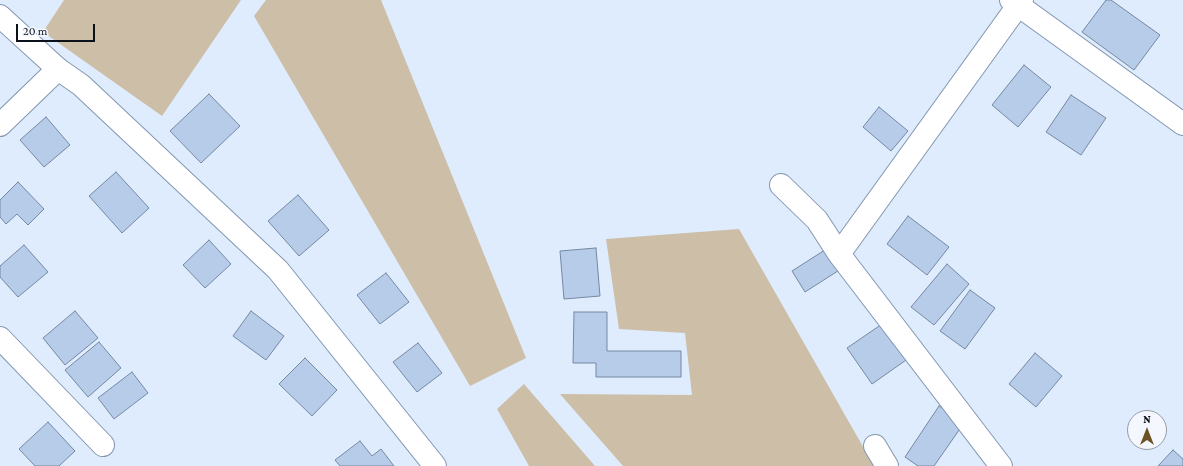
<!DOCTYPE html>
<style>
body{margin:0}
#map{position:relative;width:1183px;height:466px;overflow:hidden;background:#dfecfd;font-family:"Crimson Pro",serif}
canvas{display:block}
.north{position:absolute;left:1127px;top:410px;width:40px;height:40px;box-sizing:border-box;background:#f4f8fe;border:1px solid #969ca3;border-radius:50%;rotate:0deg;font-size:11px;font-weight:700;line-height:16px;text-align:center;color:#0a111b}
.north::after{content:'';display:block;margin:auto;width:14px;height:18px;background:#6d5224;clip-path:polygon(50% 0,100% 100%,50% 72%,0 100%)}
.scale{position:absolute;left:16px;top:24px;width:79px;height:18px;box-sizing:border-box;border:2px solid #0a111b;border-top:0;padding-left:5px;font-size:12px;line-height:14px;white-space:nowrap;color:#0a111b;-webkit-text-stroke:3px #f4f8fe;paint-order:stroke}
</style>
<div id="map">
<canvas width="1183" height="466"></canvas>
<div class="north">N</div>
<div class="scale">20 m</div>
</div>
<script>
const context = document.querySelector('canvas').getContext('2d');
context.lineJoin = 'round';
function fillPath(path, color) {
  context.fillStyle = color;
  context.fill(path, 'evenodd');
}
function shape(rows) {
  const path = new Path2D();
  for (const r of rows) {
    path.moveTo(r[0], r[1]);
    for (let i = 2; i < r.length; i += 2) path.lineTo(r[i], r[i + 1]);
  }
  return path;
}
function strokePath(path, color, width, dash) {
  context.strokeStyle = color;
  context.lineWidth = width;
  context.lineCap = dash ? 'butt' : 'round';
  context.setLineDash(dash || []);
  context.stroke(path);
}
const green = shape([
 [64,0,241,0,162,116,43,32],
 [266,0,381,0,526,358,470,386,254,16],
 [739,229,874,466,623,466,560,394,692,395,685,333,619,329,606,239],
 [524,384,595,466,529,466,497,409]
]);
const building = shape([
 [1106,0,1111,0,1160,35,1134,70,1082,32,1106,0],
 [1024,65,1051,87,1018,127,992,105,1024,65],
 [209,94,240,126,201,163,170,131,209,94],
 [1071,95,1106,118,1081,155,1046,132,1071,95],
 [879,107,908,131,891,151,863,127,879,107],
 [46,117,70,145,44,167,20,140,46,117],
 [116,172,149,208,122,233,89,196,116,172],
 [18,182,44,209,28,225,17,214,6,224,0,217,0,200,18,182],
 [298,195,329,230,299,256,268,221,298,195],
 [908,216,949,247,927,275,887,244,908,216],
 [209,240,231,264,205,288,183,265,209,240],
 [24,245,48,272,18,297,0,277,0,266,24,245],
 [596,248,600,296,564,299,560,251,596,248],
 [828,248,841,269,805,292,792,271,828,248],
 [947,264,969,284,934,325,911,307,947,264],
 [386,273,409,302,380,324,357,295,386,273],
 [970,290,995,308,965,349,940,331,970,290],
 [75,311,98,338,65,365,43,338,75,311],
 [251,311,284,336,266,360,233,336,251,311],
 [574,312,607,312,607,351,681,351,681,377,596,377,596,363,573,363,574,312],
 [885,322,909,358,872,384,847,348,885,322],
 [99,342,121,368,88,397,65,370,99,342],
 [418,343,442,373,417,392,393,362,418,343],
 [1035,353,1062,376,1036,407,1009,384,1035,353],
 [305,358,337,390,312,416,279,384,305,358],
 [132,372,148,393,114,419,98,398,132,372],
 [939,406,964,423,934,466,918,466,905,457,939,406],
 [48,422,75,451,59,466,35,466,19,449,48,422],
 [360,441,372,456,381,449,394,466,340,466,335,460,360,441],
 [1173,450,1183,459,1183,466,1158,466,1173,450]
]);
const minor = shape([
 [1011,0,1183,124],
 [0,125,58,69],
 [781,185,817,220,839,254,1001,466],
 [839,254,1022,0],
 [0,338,103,445],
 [875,446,887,466]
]);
const tertiary = shape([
 [0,16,58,69,81,85,278,270,435,466]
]);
fillPath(green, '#cdbea8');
fillPath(building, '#b7cce8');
strokePath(building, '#7488a2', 1);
strokePath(minor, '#8296b1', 24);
strokePath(tertiary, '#8296b1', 24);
strokePath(minor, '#fff', 22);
strokePath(tertiary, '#fff', 22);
</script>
